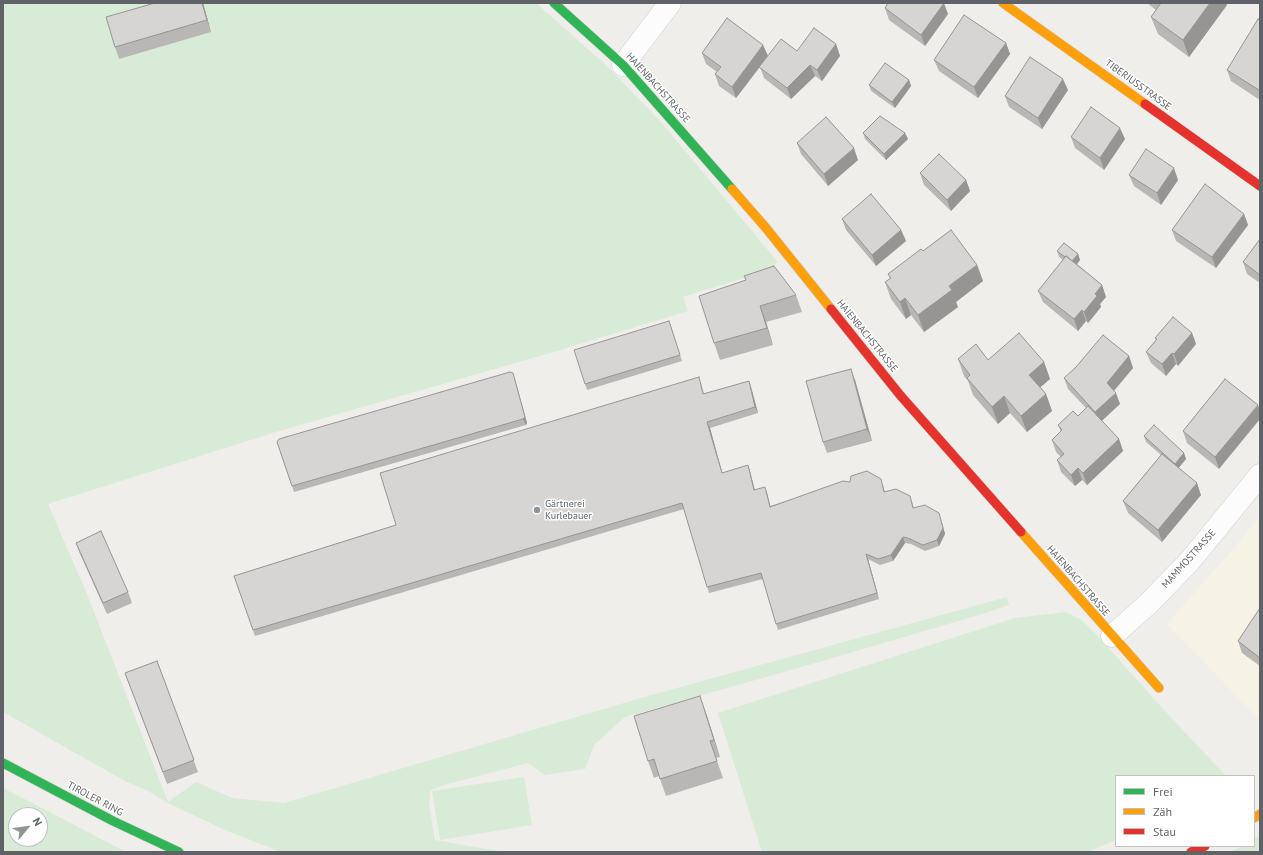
<!DOCTYPE html>
<meta charset="utf-8">
<style>
body{margin:0}
#map{position:relative;width:1263px;height:855px;overflow:hidden;background:#efeeea;font-family:"PT Sans",sans-serif}
canvas{display:block}
.frame{position:absolute;inset:0;border:4px solid #5f6368;pointer-events:none}
.legend{position:absolute;left:1115px;top:775px;width:140px;height:72px;box-sizing:border-box;background:#fff;border:1px solid #bfc1c3;margin:0;padding:5px 7px;list-style:none;font-size:12px;color:#5f6368}
.legend li{display:flex;align-items:center;gap:8px;height:20px}
.legend b{width:20px;border:1px solid #bfc1c3}
.north{position:absolute;left:8px;top:807px;width:40px;height:40px;box-sizing:border-box;background:#fff;border:1px solid #bfc1c3;border-radius:50%;rotate:61deg;font-size:11px;font-weight:700;line-height:16px;text-align:center;color:#5f6368}
.north::after{content:'';display:block;margin:auto;width:14px;height:18px;background:#919496;clip-path:polygon(50% 0,100% 100%,50% 72%,0 100%)}
</style>
<div id="map">
<canvas width="1263" height="855"></canvas>
<div class="frame"></div>
<ul class="legend">
<li><b style="height:5px;background:#30b455"></b>Frei</li>
<li><b style="height:5px;background:#ff9f0a"></b>Zäh</li>
<li><b style="height:5px;background:#e5322d"></b>Stau</li>
</ul>
<div class="north">N</div>
</div>
<script>
const context = document.querySelector('canvas').getContext('2d');
context.lineJoin = 'round';
function fillPath(path, color) {
  context.fillStyle = color;
  context.fill(path, 'evenodd');
}
function shape(rows) {
  const path = new Path2D();
  for (const r of rows) {
    path.moveTo(r[0], r[1]);
    for (let i = 2; i < r.length; i += 2) path.lineTo(r[i], r[i + 1]);
  }
  return path;
}
function strokePath(path, color, width, dash) {
  context.strokeStyle = color;
  context.lineWidth = width;
  context.lineCap = dash ? 'butt' : 'round';
  context.setLineDash(dash || []);
  context.stroke(path);
}
function label(font, color, halo, rows, align = 'center') {
  context.font = font + ' "PT Sans",sans-serif';
  context.lineWidth = 3;
  context.setLineDash([]);
  context.textBaseline = 'middle';
  context.strokeStyle = halo;
  context.fillStyle = color;
  for (const [text, x, y, turn = 0] of rows) {
    context.save();
    context.translate(x, y);
    context.rotate((+turn || 0) * Math.PI / 180);
    context.textAlign = isNaN(turn) ? turn : align;
    if (halo) context.strokeText(text, 0, 0);
    context.fillText(text, 0, 0);
    context.restore();
  }
}
const commercial = shape([
 [1260,516,1260,720,1167,624,1235,547]
]);
const green = shape([
 [3,3,536,3,606,65,660,121,778,262,767,271,683,297,688,311,557,351,276,432,48,504,87,594,168,802,196,782,232,798,284,803,648,696,1007,597,1009,605,982,614,819,662,625,717,594,745,585,769,545,775,528,763,444,785,430,791,429,804,435,840,504,852,281,852,225,830,168,803,150,792,125,781,3,712],
 [1066,612,1080,619,1096,634,1164,710,1226,776,1116,776,1116,840,1087,852,762,852,718,713,1015,618],
 [524,777,532,825,440,840,432,791],
 [3,788,44,809,126,852,3,852],
 [16,815,40,815,40,839,16,839],
 [1260,836,1260,852,1231,852,1242,846,1254,846,1254,839]
]);
const street = shape([
 [623,65,670,3],
 [1112,636,1148,604,1189,562,1260,475]
]);
const fast = shape([
 [554,3,623,65,732,189],
 [3,763,113,821,179,852]
]);
const slow = shape([
 [1003,3,1145,104],
 [732,189,766,228,831,309],
 [1021,532,1159,688],
 [1254,818,1260,814]
]);
const jam = shape([
 [1145,104,1260,186],
 [831,309,900,395,1021,532],
 [1191,852,1205,846]
]);
const wall = shape([
 [155,3,203,3,211,32,119,59,115,47],
 [1147,3,1226,3,1227,5,1189,57,1158,34,1151,17,1156,10],
 [885,8,948,14,925,46,889,20],
 [1260,20,1260,100,1231,81,1227,70],
 [1006,43,1010,54,978,98,939,71,934,60],
 [836,44,840,56,822,81,815,76,791,99,764,78,760,67,736,98,719,86,715,74,717,72,706,64,702,53,763,45,768,56],
 [909,80,911,86,895,108,871,91,869,85],
 [1068,90,1042,129,1009,107,1005,96],
 [863,133,905,133,908,139,886,160,865,139],
 [1071,137,1125,139,1104,170,1075,148],
 [797,143,858,160,828,186,801,154],
 [920,173,966,180,970,191,951,211,924,185],
 [1129,175,1178,180,1161,205,1134,186],
 [1244,214,1248,225,1216,268,1176,241,1172,230],
 [842,219,901,230,906,241,876,266,846,230],
 [1260,239,1260,283,1247,274,1243,262],
 [923,251,977,265,983,281,956,302,958,307,924,332,911,315,906,319,891,299,885,282,890,279,888,274],
 [1057,251,1078,254,1080,260,1077,264,1102,285,1106,297,1100,304,1101,307,1088,323,1086,321,1078,331,1043,302,1038,291,1063,260,1059,257],
 [746,280,796,295,802,312,766,322,773,345,720,360,714,343],
 [669,321,682,361,587,390,585,384],
 [1192,333,1196,344,1178,366,1176,364,1166,376,1151,363,1146,352,1156,340,1155,338],
 [1129,356,1133,368,1114,391,1120,404,1102,421,1119,439,1123,451,1087,485,1082,480,1075,486,1061,472,1057,460,1061,457,1056,452,1052,440,1061,432,1058,425,1078,416,1086,408,1068,389,1064,378],
 [958,359,988,360,1044,362,1050,379,1040,387,1046,394,1052,411,1027,432,1010,413,998,424,973,395,968,381,964,376],
 [513,373,527,423,526,425,294,492,277,442],
 [1225,379,1219,469,1187,443,1183,431],
 [855,380,872,441,827,453,823,442],
 [749,381,751,387,758,413,710,428,722,473,748,465,755,490,767,493,770,506,850,482,883,485,885,492,912,502,914,508,941,519,945,534,939,546,925,551,911,544,905,543,893,561,880,565,868,559,879,599,778,630,763,579,709,593,684,509,255,636,234,576,396,525,701,383,704,394],
 [1144,436,1184,453,1186,459,1178,468,1201,495,1162,542,1128,513,1123,501,1161,455,1146,442],
 [76,543,128,592,132,603,107,614,80,554],
 [1260,608,1260,666,1242,653,1238,641],
 [157,661,198,772,167,784,125,673],
 [706,713,720,757,716,758,723,778,666,796,659,776,654,778,648,761]
]);
const shadedWall = shape([
 [202,3,203,3,211,32,207,20],
 [944,3,948,14,925,46,921,35],
 [1210,3,1226,3,1227,5,1189,57,1183,40],
 [1006,43,1010,54,978,98,974,87],
 [836,44,840,56,822,81,817,70],
 [763,45,768,56,736,98,732,87],
 [810,65,815,76,791,99,787,88],
 [1063,79,1068,90,1042,129,1038,118],
 [909,80,911,86,895,108,892,102],
 [1120,128,1125,139,1104,170,1100,158],
 [905,133,908,139,886,160,884,154],
 [854,148,858,160,828,186,824,174],
 [1174,168,1178,180,1161,205,1157,193],
 [966,180,970,191,951,211,947,200],
 [1244,214,1248,225,1216,268,1212,257],
 [901,230,906,241,876,266,872,255],
 [1078,254,1080,260,1074,268,1071,262],
 [977,265,983,281,956,302,958,307,924,332,918,315,949,286],
 [1102,285,1106,297,1100,304,1101,307,1088,323,1084,312,1095,294],
 [905,298,911,315,906,319,900,302],
 [760,306,766,322,773,345,767,328],
 [1082,310,1086,321,1078,331,1074,319],
 [1192,333,1196,344,1178,366,1174,354],
 [1172,353,1176,364,1166,376,1162,364],
 [1129,356,1133,368,1111,394,1107,383],
 [1044,362,1050,379,1035,392,1029,375],
 [851,369,855,380,872,441,867,429],
 [513,373,527,423,526,425,523,419],
 [749,381,751,387,758,413,755,407],
 [1116,393,1120,404,1099,423,1095,412],
 [1046,394,1052,411,1027,432,1021,416],
 [1004,396,1010,413,998,424,992,407],
 [1258,405,1260,410,1260,419,1219,469,1215,457],
 [707,422,710,428,724,479,722,473],
 [1119,439,1123,451,1087,485,1083,473],
 [1184,453,1186,459,1177,470,1175,464],
 [748,465,750,471,756,496,754,490],
 [1078,468,1082,480,1075,486,1071,475],
 [1197,483,1201,495,1162,542,1158,530],
 [765,487,767,493,772,513,770,507],
 [939,513,945,534,939,546,937,540],
 [903,537,905,543,893,561,891,555],
 [866,554,868,559,879,599,877,593],
 [700,696,706,713,720,757,714,740]
]);
const building = shape([
 [155,3,202,3,207,20,115,47,106,17,155,3],
 [888,3,944,3,921,35,885,8,888,3],
 [1161,3,1210,3,1183,40,1151,17,1161,3],
 [964,15,1006,43,974,87,934,60,964,15],
 [727,18,763,45,732,87,715,74,721,67,702,53,727,18],
 [1258,19,1260,20,1260,88,1259,90,1227,70,1258,19],
 [814,28,836,44,817,70,810,65,787,88,759,67,781,39,797,51,814,28],
 [1030,57,1063,79,1038,118,1005,96,1030,57],
 [885,63,909,80,892,102,869,85,885,63],
 [1091,107,1120,128,1100,158,1071,137,1091,107],
 [880,116,905,133,884,154,863,133,880,116],
 [826,117,854,148,824,174,797,143,826,117],
 [1146,149,1174,168,1157,193,1129,175,1146,149],
 [939,154,966,180,947,200,920,173,939,154],
 [1205,184,1244,214,1212,257,1172,230,1205,184],
 [871,194,901,230,872,255,842,219,871,194],
 [951,230,977,265,949,286,952,290,918,315,905,298,900,302,885,282,891,278,888,274,921,249,923,251,951,230],
 [1260,239,1260,275,1243,262,1260,239],
 [1064,243,1078,254,1072,261,1066,256,1065,257,1057,251,1064,243],
 [1066,256,1102,285,1095,294,1097,296,1084,312,1082,310,1074,319,1038,291,1066,256],
 [774,266,796,295,760,306,767,328,714,343,699,296,746,280,744,276,774,266],
 [1173,317,1192,333,1174,354,1172,353,1162,364,1146,352,1157,339,1155,338,1173,317],
 [669,321,680,355,585,384,574,350,669,321],
 [1019,333,1044,362,1029,375,1046,394,1021,416,1004,396,992,407,967,378,970,375,958,359,976,344,988,360,1019,333],
 [1103,335,1129,356,1107,383,1116,393,1095,412,1064,378,1076,367,1103,335],
 [851,369,867,429,823,442,806,381,851,369],
 [510,372,513,373,525,417,523,419,292,486,277,442,279,439,510,372],
 [699,377,703,394,749,381,755,407,707,422,722,473,748,465,754,490,765,487,770,507,843,481,850,482,851,476,867,471,881,479,884,492,896,489,910,496,913,508,925,505,939,513,943,528,937,540,923,545,908,538,903,537,891,555,878,559,866,554,877,593,776,624,761,573,707,587,682,503,253,630,234,576,396,525,380,473,699,377],
 [1225,379,1258,405,1215,457,1183,431,1225,379],
 [1088,406,1119,439,1083,473,1078,468,1071,475,1057,460,1064,454,1052,440,1062,430,1058,425,1073,411,1078,416,1088,406],
 [1154,425,1184,453,1175,464,1144,436,1154,425],
 [1162,454,1197,483,1158,530,1123,501,1162,454],
 [101,531,128,592,103,603,76,543,101,531],
 [1260,608,1260,658,1238,641,1260,608],
 [157,661,194,760,163,772,125,673,157,661],
 [700,696,714,740,710,741,717,761,660,779,654,759,648,761,634,716,700,696]
]);
const markers = [
 [537,510,4,"#919496"]
];
const streetNames = [
 ["TIBERIUSSTRASSE",1138,85,36],
 ["HAIENBACHSTRASSE",658,88,48],
 ["HAIENBACHSTRASSE",867,336,51],
 ["MAMMOSTRASSE",1189,559,-48],
 ["HAIENBACHSTRASSE",1078,581,49],
 ["TIROLER RING",95,799,28]
];
const poiNames = [
 ["Gärtnerei",545,504],
 ["Kurlebauer",545,516]
];
fillPath(commercial, '#f7f3e4');
fillPath(green, '#d8ebd6');
strokePath(street, '#cbcccc', 23);
strokePath(fast, '#cacacb', 10);
strokePath(slow, '#cacacb', 10);
strokePath(jam, '#cacacb', 10);
strokePath(street, '#fdfcfc', 22);
strokePath(fast, '#30b455', 9);
strokePath(slow, '#ff9f0a', 9);
strokePath(jam, '#e5322d', 9);
fillPath(wall, '#b8b7b5');
fillPath(shadedWall, '#969594');
fillPath(building, '#d6d5d3');
strokePath(building, '#969594', 1);
for (const [x, y, r, color] of markers) {
  const dot = new Path2D();
  dot.arc(x, y, r, 0, 2 * Math.PI);
  context.fillStyle = color;
  context.fill(dot);
  strokePath(dot, '#fff', 1.5);
}
label('10px', '#5f6368', '#fff', streetNames);
label('10px', '#5f6368', '#fff', poiNames, 'left');
</script>
